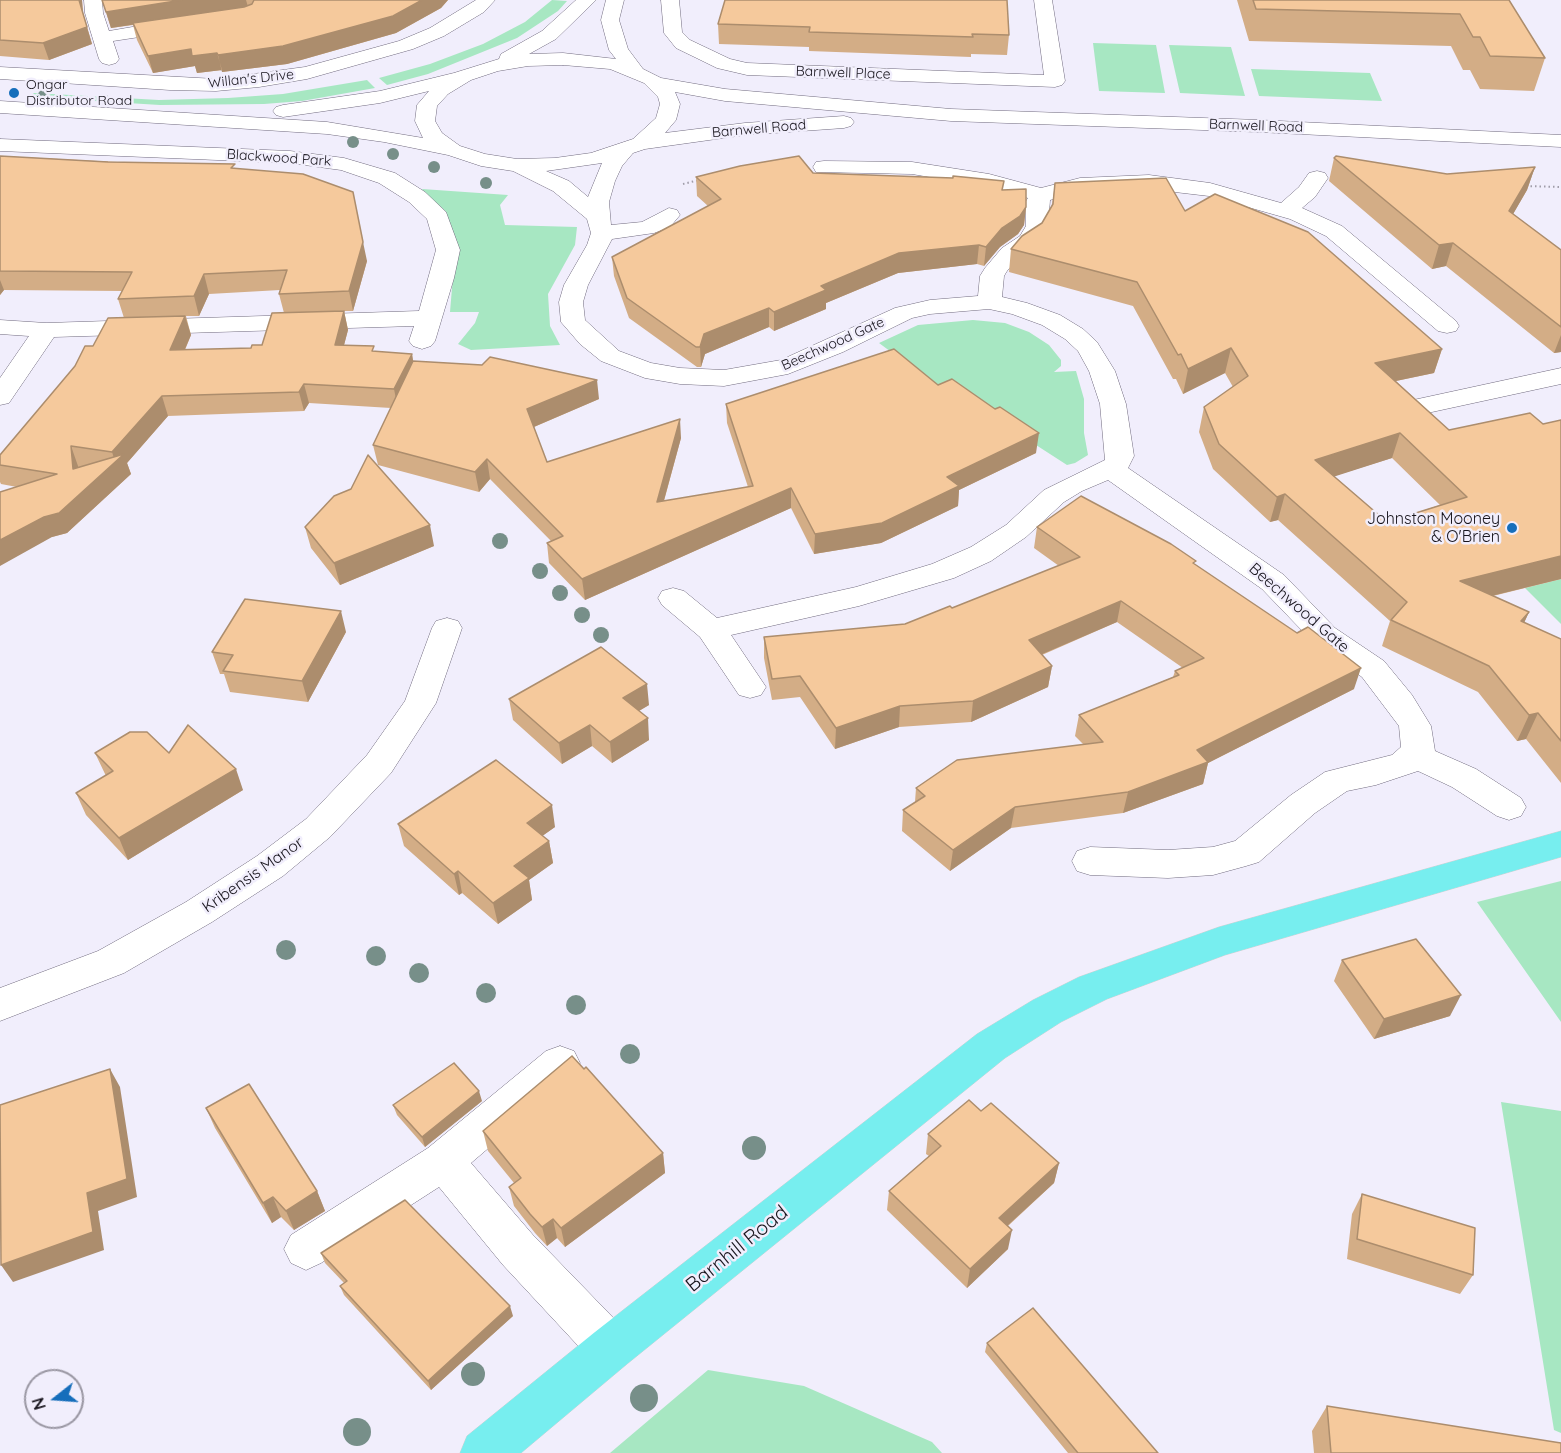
<!DOCTYPE html>
<style>
body{margin:0}
#map{position:relative;width:1561px;height:1453px;overflow:hidden;background:#f1eefc;font-family:Quicksand,sans-serif}
canvas{display:block}
.north{position:absolute;left:24px;top:1369px;width:60px;height:60px;box-sizing:border-box;background:#f1eefc;border:2px solid #9a97a3;border-radius:50%;rotate:253deg;font-size:16px;font-weight:700;line-height:24px;text-align:center;color:#18151d}
.north::after{content:'';display:block;margin:auto;width:21px;height:27px;background:#166ebb;clip-path:polygon(50% 0,100% 100%,50% 72%,0 100%)}
</style>
<div id="map">
<canvas width="1561" height="1453"></canvas>
<div class="north">N</div>
</div>
<script>
const context = document.querySelector('canvas').getContext('2d');
context.lineJoin = 'round';
function fillPath(path, color) {
  context.fillStyle = color;
  context.fill(path, 'evenodd');
}
function shape(rows) {
  const path = new Path2D();
  for (const r of rows) {
    path.moveTo(r[0], r[1]);
    for (let i = 2; i < r.length; i += 2) path.lineTo(r[i], r[i + 1]);
  }
  return path;
}
function strokePath(path, color, width, dash) {
  context.strokeStyle = color;
  context.lineWidth = width;
  context.lineCap = dash ? 'butt' : 'round';
  context.setLineDash(dash || []);
  context.stroke(path);
}
function label(font, color, halo, rows, align = 'center') {
  context.font = font + ' Quicksand,sans-serif';
  context.lineWidth = 5;
  context.setLineDash([]);
  context.textBaseline = 'middle';
  context.strokeStyle = halo;
  context.fillStyle = color;
  for (const [text, x, y, turn = 0] of rows) {
    context.save();
    context.translate(x, y);
    context.rotate((+turn || 0) * Math.PI / 180);
    context.textAlign = isNaN(turn) ? turn : align;
    if (halo) context.strokeText(text, 0, 0);
    context.fillText(text, 0, 0);
    context.restore();
  }
}
const green = shape([
 [552,0,567,1,558,11,517,38,428,74,387,85,379,78,430,64,483,44,525,22],
 [1093,43,1156,45,1165,93,1099,91],
 [1169,45,1231,47,1245,96,1180,93],
 [1251,69,1370,73,1382,101,1259,96],
 [367,80,375,88,302,101,264,104,160,105,29,97,34,93,159,100,228,98,283,94],
 [422,189,508,195,500,205,505,225,577,227,575,245,548,294,550,326,560,345,471,350,458,344,475,323,479,312,450,312,455,252],
 [973,320,1005,323,1029,332,1049,345,1061,360,1061,366,1054,372,1076,371,1084,399,1084,433,1088,455,1075,463,1067,465,1005,425,964,406,879,343,918,325],
 [1561,579,1561,624,1525,588],
 [1561,881,1561,1022,1477,902],
 [1501,1102,1561,1111,1561,1433,1554,1430],
 [708,1370,804,1386,932,1442,942,1453,610,1453]
]);
const path = shape([
 [683,184,699,180],
 [1526,186,1561,187]
]);
const minor = shape([
 [84,0,102,0,103,13,109,31,179,19,186,21,188,25,186,29,179,31,113,41,119,59,116,63,109,65,102,63,99,59,85,13,84,0],
 [476,0,495,0,484,12,444,36,413,49,307,79,259,87,216,91,170,90,0,79,0,67,216,79,305,67,399,41,430,28,476,0],
 [576,0,596,0,556,39,529,54,563,53,616,59,609,50,601,20,606,0,624,0,619,20,628,49,643,69,661,78,725,89,951,109,1259,120,1561,135,1561,147,1259,132,951,121,725,101,675,92,680,104,676,120,665,133,745,123,844,116,851,118,854,122,851,126,844,128,745,135,645,149,633,153,622,166,615,181,609,202,611,225,642,222,669,208,677,210,680,215,670,227,654,233,612,239,588,285,583,302,585,320,619,351,651,363,680,368,724,370,781,360,895,308,930,300,978,296,980,276,985,268,1002,248,1020,236,1026,226,1026,201,1028,198,988,187,912,174,816,172,813,167,816,162,824,161,912,162,989,174,1041,188,1080,178,1149,175,1210,183,1281,203,1299,187,1309,173,1317,171,1325,173,1328,178,1315,197,1302,208,1342,226,1456,321,1459,326,1456,331,1447,333,1438,331,1326,236,1290,219,1209,196,1149,189,1080,192,1050,200,1048,226,1037,245,1018,258,1007,271,1004,276,1002,297,1027,303,1060,315,1083,329,1097,342,1115,371,1126,404,1134,456,1128,468,1284,575,1335,628,1384,661,1412,695,1431,726,1435,751,1476,769,1521,798,1526,807,1521,816,1509,820,1497,816,1452,787,1418,771,1376,785,1347,791,1315,813,1259,862,1246,866,1213,875,1168,878,1090,875,1077,871,1072,861,1077,851,1090,847,1168,850,1213,847,1235,841,1291,795,1325,772,1392,755,1401,747,1399,726,1362,677,1313,642,1262,589,1108,480,1082,491,1064,502,1026,537,991,561,954,578,859,606,731,635,766,687,761,695,750,698,739,695,700,637,662,605,658,598,662,591,673,588,684,591,717,618,856,587,932,564,971,547,1006,525,1044,490,1105,460,1100,404,1089,371,1078,351,1065,339,1042,325,1012,314,989,309,930,314,912,318,843,352,788,374,724,386,680,384,645,378,601,361,580,344,561,322,559,302,564,285,587,245,591,233,587,219,553,191,513,171,481,166,448,155,384,142,327,134,0,113,0,101,327,122,423,138,415,121,417,105,429,91,380,103,283,117,276,115,273,111,276,107,283,105,380,91,454,73,499,59,501,54,542,31,576,0],
 [563,65,610,69,644,83,658,97,660,104,656,118,633,139,591,153,555,158,517,159,485,154,460,146,442,133,435,121,437,106,448,94,471,80,498,71,528,66,563,65],
 [602,163,588,197,569,181,546,171,602,163],
 [661,0,679,0,682,32,690,40,730,59,747,63,1044,75,1034,0,1052,0,1065,81,1062,85,1055,87,747,75,717,68,676,48,664,33,661,0],
 [0,139,290,151,344,158,395,173,425,192,446,212,460,250,454,278,435,341,431,346,422,349,413,346,409,341,414,326,54,337,9,403,0,405,0,378,29,336,0,334,0,320,46,323,419,311,436,250,427,219,409,202,379,183,341,170,290,163,0,151,0,139],
 [1561,368,1561,384,1418,415,1409,413,1405,407,1409,401,1418,399,1561,368],
 [447,618,458,621,462,628,436,703,391,773,330,837,283,876,212,922,124,973,0,1021,0,988,98,951,186,902,257,856,306,819,367,755,405,701,432,628,436,621,447,618],
 [560,1046,574,1051,580,1063,574,1075,471,1163,533,1235,627,1332,634,1348,627,1364,611,1370,595,1364,503,1265,439,1187,321,1263,306,1270,291,1263,284,1249,291,1235,428,1148,546,1051,560,1046]
]);
const major = shape([
 [1561,831,1561,857,1225,955,1107,999,1061,1022,1005,1058,627,1364,521,1453,460,1453,467,1436,595,1332,977,1034,1033,1000,1079,977,1219,927,1561,831]
]);
const trees = [
 [43,95,5],
 [105,100,5],
 [353,142,6],
 [393,154,6],
 [434,167,6],
 [486,183,6],
 [500,541,8],
 [540,571,8],
 [560,593,8],
 [582,615,8],
 [601,635,8],
 [286,950,10],
 [376,956,10],
 [419,973,10],
 [486,993,10],
 [576,1005,10],
 [630,1054,10],
 [754,1148,12],
 [473,1374,12],
 [644,1398,14],
 [357,1432,14]
];
const wall = shape([
 [0,0,82,0,83,13,92,44,49,60,0,56],
 [102,0,448,0,441,8,396,33,287,64,222,72,222,70,197,73,195,66,153,73,137,40,133,25,111,28],
 [725,0,1009,35,1007,55,971,54,971,57,809,51,809,47,719,44,718,24],
 [1237,0,1509,0,1545,58,1534,91,1480,89,1470,70,1463,70,1451,46,1249,41],
 [0,156,236,168,367,261,353,311,344,311,348,330,344,345,375,352,412,354,413,362,599,399,534,427,547,462,681,438,664,501,748,487,727,423,726,404,938,385,1036,453,959,490,958,506,881,543,814,554,791,508,585,600,549,563,547,543,551,541,490,479,479,492,378,465,373,445,391,408,309,403,304,411,168,416,127,463,131,474,67,533,52,537,17,487,1,484,0,482,0,455,93,346,124,318,118,299,122,291,4,290,0,295],
 [280,290,279,294,284,313,262,345,251,348,185,350,191,335,186,316,199,316,209,294],
 [1334,158,1447,174,1535,167,1527,190,1513,214,1561,250,1561,352,1554,353,1446,266,1432,269,1329,181],
 [813,173,1003,190,1026,207,1024,225,1018,234,1000,247,984,266,977,264,898,273,826,303,826,309,774,331,769,327,705,354,701,367,697,367,629,318,614,276,612,257,708,206,697,196,696,177],
 [1055,183,1185,211,1442,349,1434,373,1396,381,1449,430,1543,424,1561,420,1561,579,1493,596,1529,612,1524,623,1561,639,1561,783,1526,739,1517,741,1478,692,1382,646,1390,621,1278,520,1270,522,1213,469,1199,432,1204,407,1233,387,1225,373,1183,394,1176,379,1173,379,1133,306,1009,272,1011,249,1042,223,1052,206],
 [1392,458,1440,505,1387,522,1334,476],
 [305,527,434,546,340,585,311,548],
 [1037,527,1195,564,1354,689,1208,763,1203,784,1123,813,1011,828,950,871,902,831,903,810,915,802,916,788,1083,744,1075,736,1079,715,1173,677,1175,671,1183,668,1117,622,1042,655,1052,666,1048,687,971,722,899,727,835,749,800,697,772,700,764,658,764,637,905,624,952,608,1059,566,1034,548],
 [346,632,308,702,230,692,224,674,220,674,212,652],
 [509,699,649,705,639,711,649,740,612,763,592,746,562,764,513,720],
 [95,753,169,753,243,790,128,860,86,815,76,793,106,776],
 [398,824,555,827,542,836,549,841,553,863,529,880,532,900,498,924,462,893,459,895,404,846],
 [1342,960,1450,1016,1374,1039,1334,981],
 [584,1069,663,1153,665,1173,565,1247,557,1238,547,1246,535,1233,514,1206,509,1187,514,1183,488,1151,483,1131],
 [482,1101,425,1147,397,1115,393,1105],
 [206,1108,317,1191,325,1211,294,1230,281,1217,272,1223,215,1128],
 [981,1111,1059,1163,1054,1183,1008,1226,1008,1249,967,1288,887,1210,889,1191,929,1156,926,1154,928,1134],
 [1362,1194,1473,1275,1460,1294,1347,1259,1352,1214],
 [321,1253,513,1316,431,1390,344,1295,340,1286,344,1283,325,1263],
 [987,1343,1158,1453,1068,1453,985,1352],
 [1327,1406,1561,1453,1314,1453,1312,1431]
]);
const shadedWall = shape([
 [79,0,82,0,83,14],
 [182,0,246,0,248,7,111,28,106,12],
 [422,0,448,0,441,8,396,33,287,64,222,72,218,55],
 [87,27,92,44,49,60,43,43],
 [191,49,217,53,222,70,197,73,195,66,153,73,148,56],
 [1535,167,1527,190,1501,235,1509,211],
 [1026,207,1024,225,1018,234,1000,247,984,266,986,247,1002,228],
 [363,242,367,261,353,311,349,291],
 [1453,243,1446,266,1432,269,1439,245],
 [979,245,977,264,898,273,826,303,826,309,774,331,774,312,821,286,899,253],
 [204,274,209,294,199,316,194,296],
 [0,280,4,290,0,295],
 [769,308,769,327,705,354,701,367,700,347,704,334],
 [344,311,348,330,339,364,335,345],
 [185,316,191,335,176,370,170,350],
 [1561,335,1561,352,1554,353],
 [1231,348,1225,373,1183,394,1188,369],
 [1442,349,1434,373,1367,387,1375,363],
 [412,354,415,373,398,409,394,389],
 [597,380,599,399,529,429,527,409],
 [304,384,309,403,304,411,299,392],
 [162,396,168,416,127,463,131,474,67,533,52,537,0,566,0,540,115,461,112,452],
 [680,419,681,438,658,522,657,502],
 [1039,433,1036,453,959,490,958,506,881,543,814,554,815,534,947,477],
 [1400,433,1392,458,1308,485,1315,460],
 [71,446,78,466,81,489,73,469],
 [487,459,490,479,479,492,475,472],
 [791,488,791,508,585,600,582,579],
 [1285,494,1278,520,1270,522,1277,497],
 [430,525,434,546,340,585,334,563],
 [1561,556,1561,579,1450,606,1460,581],
 [1121,601,1117,622,1026,661,1029,640],
 [341,611,346,632,308,702,302,681],
 [1529,612,1517,638,1521,621],
 [1052,666,1048,687,971,722,973,701],
 [1361,668,1354,689,1208,763,1203,784,1123,813,1128,792,1197,750],
 [647,684,649,705,625,719,623,698],
 [900,706,899,727,835,749,836,728],
 [1538,713,1526,739,1517,741,1529,715],
 [648,718,649,740,612,763,610,742],
 [590,725,592,746,562,764,559,743],
 [236,769,243,790,128,860,119,838],
 [552,805,555,827,531,844,527,823],
 [1015,807,1011,828,950,871,953,850],
 [549,841,553,863,529,880,532,900,498,924,493,903,514,866],
 [458,871,462,893,459,895,454,874],
 [1461,995,1450,1016,1374,1039,1384,1019],
 [110,1069,120,1087,137,1197,98,1211,104,1250,13,1282,1,1265,87,1193],
 [479,1091,482,1101,425,1147,422,1137],
 [663,1153,665,1173,565,1247,561,1228],
 [1059,1163,1054,1183,995,1237,999,1218],
 [317,1191,325,1211,294,1230,286,1211],
 [273,1197,281,1217,272,1223,263,1203],
 [553,1219,557,1238,547,1246,542,1227],
 [1012,1230,1008,1249,967,1288,970,1269],
 [510,1306,513,1316,431,1390,428,1381]
]);
const building = shape([
 [0,0,79,0,87,27,43,43,0,40,0,0],
 [102,0,182,0,106,12,102,0],
 [254,0,422,0,393,16,283,46,218,55,217,53,192,56,191,49,148,56,133,23,244,7,252,4,254,0],
 [725,0,1007,0,1009,35,972,34,973,37,809,32,810,27,718,24,725,0],
 [1253,0,1509,0,1545,58,1490,56,1480,37,1473,37,1460,14,1256,9,1253,0],
 [0,156,108,162,235,164,231,168,303,174,353,192,363,242,349,291,279,294,287,270,204,274,194,296,118,299,132,272,0,271,0,156],
 [799,156,813,173,953,178,953,176,1004,181,1002,190,1026,189,1026,207,1020,216,1002,228,986,247,979,245,899,253,821,286,826,290,774,312,769,308,704,334,700,347,696,347,627,298,612,257,721,199,696,177,740,166,799,156],
 [1336,156,1447,174,1535,167,1509,211,1561,250,1561,327,1453,243,1439,245,1334,158,1336,156],
 [1166,178,1185,211,1215,194,1308,232,1442,349,1375,363,1449,430,1530,413,1543,424,1561,420,1561,556,1460,581,1529,612,1521,621,1561,639,1561,741,1538,713,1529,715,1489,666,1391,620,1407,602,1285,494,1277,497,1219,444,1204,407,1248,376,1231,348,1188,369,1181,354,1178,355,1137,282,1011,249,1022,236,1042,223,1053,204,1055,183,1166,178],
 [1400,433,1467,497,1387,522,1315,460,1400,433],
 [344,311,335,345,374,346,372,351,412,354,394,389,304,384,299,392,162,396,112,452,71,446,73,469,124,454,59,513,44,517,0,540,0,492,57,474,0,465,0,455,75,366,85,346,93,346,108,318,185,316,170,350,251,348,252,345,262,345,272,313,344,311],
 [894,349,938,385,952,379,995,409,1000,407,1039,433,947,477,959,486,882,523,815,534,791,488,582,579,547,543,563,536,487,459,475,472,373,445,413,361,482,365,490,357,597,380,527,409,547,462,680,419,657,502,753,486,726,404,894,349],
 [368,455,430,525,334,563,305,527,334,496,351,489,368,455],
 [1081,496,1171,544,1196,561,1193,563,1297,633,1308,627,1361,668,1197,750,1208,762,1128,792,1015,807,953,850,903,810,925,796,916,788,957,760,1103,742,1079,715,1179,675,1175,671,1204,658,1121,601,1029,640,1052,666,973,701,900,706,836,728,800,676,772,679,764,637,905,624,950,606,952,608,1080,557,1037,527,1081,496],
 [245,599,341,611,302,681,223,671,233,655,212,652,245,599],
 [601,647,647,684,623,698,648,718,610,742,590,725,559,743,509,699,601,647],
 [188,725,236,769,119,838,76,793,113,771,95,753,130,732,147,732,169,753,188,725],
 [496,760,552,805,527,823,549,841,514,866,529,878,493,903,458,871,454,874,398,824,496,760],
 [1416,939,1461,995,1384,1019,1342,960,1416,939],
 [572,1056,584,1069,586,1067,663,1153,561,1228,553,1219,542,1227,530,1214,509,1187,521,1178,483,1131,572,1056],
 [454,1063,479,1091,422,1137,393,1105,454,1063],
 [110,1069,127,1179,87,1193,93,1232,1,1265,0,1105,110,1069],
 [249,1084,317,1191,286,1211,273,1197,263,1203,206,1108,249,1084],
 [969,1100,981,1111,991,1103,1059,1163,999,1218,1012,1230,970,1269,889,1191,941,1146,928,1134,969,1100],
 [1362,1194,1475,1228,1473,1275,1357,1239,1362,1194],
 [405,1200,510,1306,428,1381,340,1286,347,1281,321,1253,405,1200],
 [1033,1308,1158,1453,1078,1453,987,1343,1033,1308],
 [1327,1406,1561,1443,1561,1453,1331,1453,1327,1406]
]);
const markers = [
 [14,93,6,"#166ebb"],
 [1512,528,6,"#166ebb"]
];
const farStreetnames = [
 ["Barnwell Place",843,73,2],
 ["Willan's Drive",251,79,-6],
 ["Barnwell Road",1256,126,2],
 ["Barnwell Road",759,129,-5],
 ["Blackwood Park",279,158,4],
 ["Beechwood Gate",833,344,-24]
];
const farPoinames = [
 ["Ongar",26,85],
 ["Distributor Road",26,101]
];
const poiNames = [
 ["Johnston Mooney",1500,519],
 ["& O'Brien",1500,537]
];
const streetNames = [
 ["Beechwood Gate",1299,608,41],
 ["Kribensis Manor",253,875,-35]
];
const nearStreetnames = [
 ["Barnhill Road",737,1249,-39]
];
fillPath(green, '#a7e7c2');
strokePath(minor, '#716b7f', 1);
strokePath(major, '#d1d0d2', 1);
strokePath(path, '#a09da9', 2, [1.5, 3]);
fillPath(minor, '#fff');
fillPath(major, '#77eeef');
context.fillStyle = '#778f89';
for (const [x, y, r] of trees) {
  context.beginPath();
  context.arc(x, y, r, 0, 2 * Math.PI);
  context.fill();
}
fillPath(wall, '#d3ad86');
fillPath(shadedWall, '#ac8d6d');
fillPath(building, '#f5c99c');
strokePath(building, '#ac8d6d', 1.5);
for (const [x, y, r, color] of markers) {
  const dot = new Path2D();
  dot.arc(x, y, r, 0, 2 * Math.PI);
  context.fillStyle = color;
  context.fill(dot);
  strokePath(dot, '#f1eefc', 2);
}
label('14px', '#18151d', '#f1eefc', farStreetnames);
label('14px', '#18151d', '#f1eefc', farPoinames, 'left');
label('16px', '#18151d', '#f1eefc', poiNames, 'right');
label('16px', '#18151d', '#f1eefc', streetNames);
label('20px', '#18151d', '#f1eefc', nearStreetnames);
</script>
